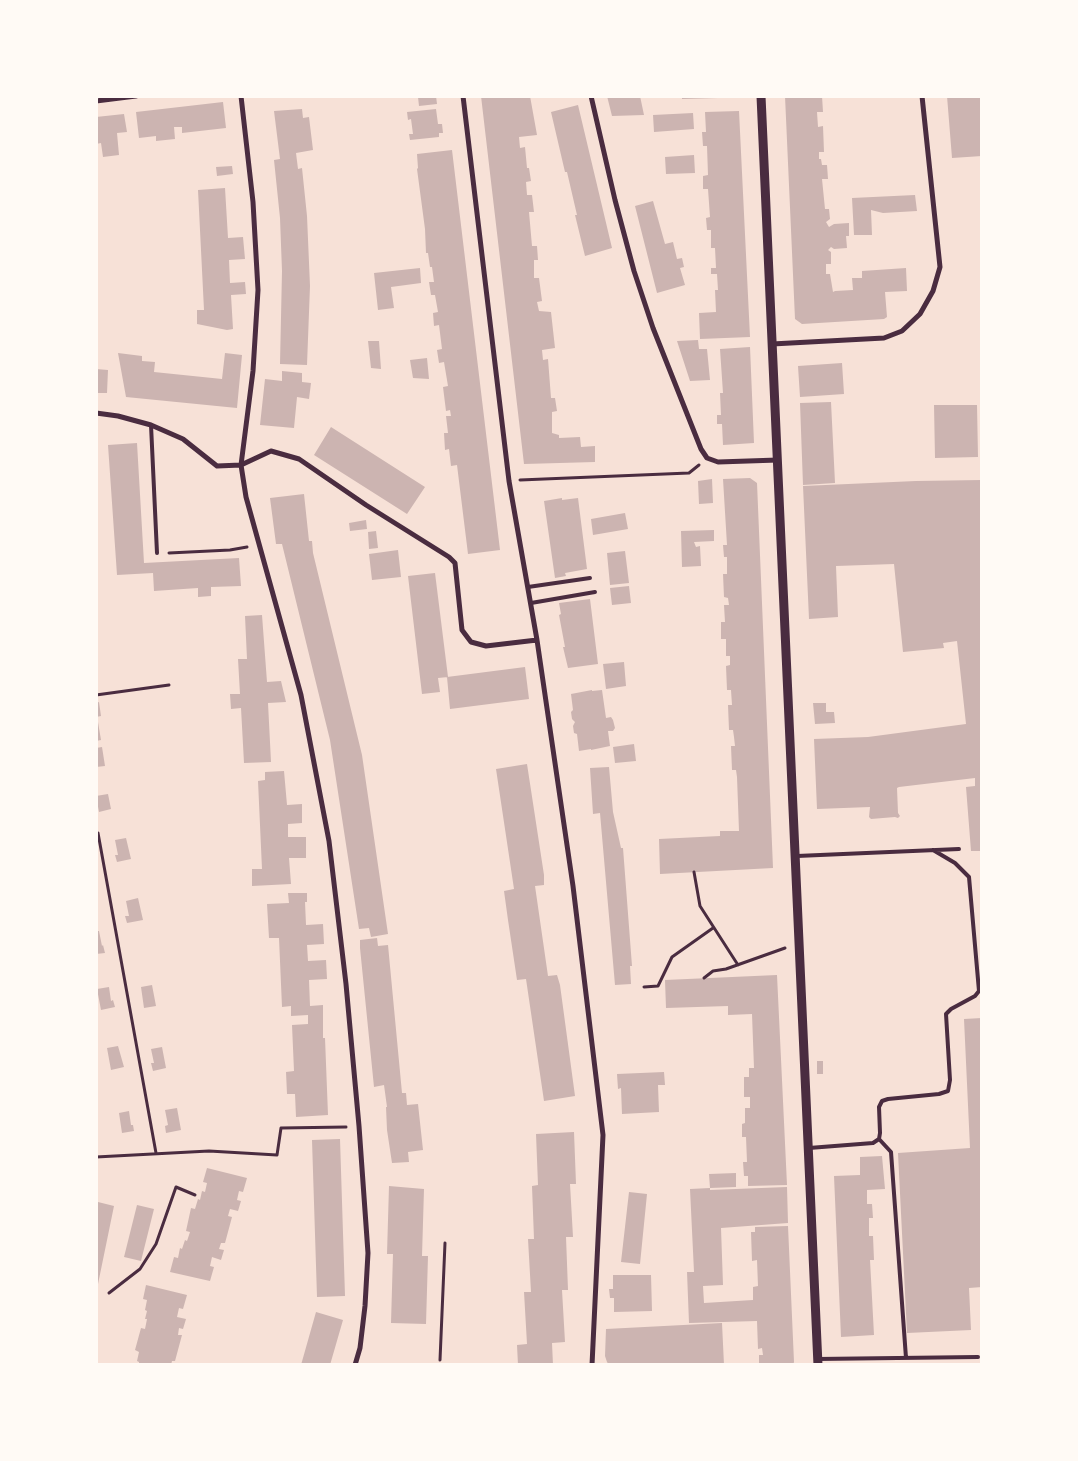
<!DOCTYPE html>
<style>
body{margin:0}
#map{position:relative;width:1078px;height:1461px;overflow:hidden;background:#f7e1d7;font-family:Karla,sans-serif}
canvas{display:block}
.frame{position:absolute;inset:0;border:98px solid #fffaf5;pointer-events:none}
</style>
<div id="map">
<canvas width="1078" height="1461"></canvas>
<div class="frame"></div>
</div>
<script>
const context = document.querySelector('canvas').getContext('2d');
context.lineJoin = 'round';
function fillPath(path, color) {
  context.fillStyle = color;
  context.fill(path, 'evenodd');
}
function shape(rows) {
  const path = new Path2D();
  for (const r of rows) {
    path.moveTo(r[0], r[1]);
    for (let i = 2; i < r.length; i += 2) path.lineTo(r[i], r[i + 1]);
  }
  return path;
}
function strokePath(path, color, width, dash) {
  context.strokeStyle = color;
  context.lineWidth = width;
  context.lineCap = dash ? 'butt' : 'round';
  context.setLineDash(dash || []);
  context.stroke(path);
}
const building = shape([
 [436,96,437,104,419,106,418,97],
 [481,96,530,96,537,135,519,137,520,148,525,147,527,168,529,168,531,181,526,182,527,195,532,195,534,212,529,212,532,246,537,246,538,260,534,260,534,278,539,278,542,301,537,302,539,311,551,312,555,348,542,350,543,360,548,359,551,398,555,398,557,411,552,412,552,433,559,435,559,438,580,437,581,447,595,446,595,462,524,464],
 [607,96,640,96,644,115,612,116],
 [682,96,717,96,718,98,682,99],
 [785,96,822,96,823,112,817,112,818,127,823,126,824,152,819,152,819,159,821,159,822,165,827,165,828,179,822,179,825,209,829,209,830,219,826,222,829,227,834,224,849,223,849,236,846,236,847,248,834,249,831,247,828,250,831,252,831,264,826,264,826,274,830,274,833,292,835,291,853,290,852,278,862,278,862,271,906,268,907,291,885,292,887,317,884,319,802,324,795,319],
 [947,96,982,96,982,156,952,158],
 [223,102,226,128,182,133,182,127,174,127,175,139,156,141,156,136,139,138,136,112],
 [578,105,612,248,585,256,575,215,577,215,567,172,565,172,551,112],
 [302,109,303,118,309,117,313,150,296,153,298,169,302,168,307,216,310,286,307,365,280,364,282,271,280,218,274,160,280,159,274,111],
 [436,109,438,124,442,124,443,133,439,133,439,137,410,140,409,134,413,134,411,119,408,120,407,112],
 [739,111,750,337,700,339,699,313,716,312,715,290,718,290,717,274,711,274,711,268,716,268,715,248,711,248,711,230,707,230,706,218,710,217,708,189,703,189,703,176,708,175,707,146,703,146,702,132,706,132,705,112],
 [693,113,694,129,654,132,653,115],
 [124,114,127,132,117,133,119,155,103,157,101,143,96,144,96,117],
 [452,150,500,550,468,554,457,465,451,466,449,449,445,450,444,433,448,433,446,416,451,416,450,410,446,411,443,387,448,386,444,362,439,363,437,350,442,349,439,325,434,326,433,313,438,312,435,295,431,295,429,282,434,282,432,267,430,267,428,253,426,253,425,229,417,169,418,168,417,154],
 [694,155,695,173,666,174,665,157],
 [232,166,233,174,217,176,216,167],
 [225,188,228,238,243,237,245,259,229,260,230,283,245,282,246,294,231,295,233,329,227,330,197,324,197,310,204,310,198,190],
 [915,195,917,211,883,213,871,210,872,235,854,235,852,198],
 [653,201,665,244,673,242,677,259,682,258,684,267,680,268,685,285,657,293,635,206],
 [420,268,421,283,391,287,394,308,378,310,374,273],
 [698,340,699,349,707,349,710,380,690,381,677,341],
 [368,341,379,341,381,369,371,368],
 [750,347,754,443,723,445,722,424,717,424,717,415,721,415,720,393,723,393,720,349],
 [118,353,142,356,142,361,155,362,154,372,222,379,225,353,242,355,237,408,126,397],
 [427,358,429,379,413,378,410,360],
 [842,363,844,394,800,397,798,366],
 [96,369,108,370,107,393,96,393],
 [282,371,302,373,302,382,311,383,309,399,297,397,294,428,260,425,265,379,282,381],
 [831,402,835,483,803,485,800,403],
 [934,405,977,405,978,457,935,458],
 [331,427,425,487,407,514,314,455],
 [137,443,144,563,239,558,241,586,211,587,211,596,198,597,198,588,154,591,153,573,117,575,108,445],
 [750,478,757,483,773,868,660,874,659,839,720,836,720,831,739,831,737,777,736,770,732,770,731,746,735,746,734,737,733,730,729,730,728,705,732,705,731,690,727,690,726,666,730,665,730,656,726,656,726,639,721,639,721,622,725,622,724,605,729,605,728,598,724,597,723,574,727,574,727,557,724,557,723,545,727,545,723,479],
 [712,479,713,503,699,504,698,481],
 [982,480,982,851,971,851,966,787,975,786,975,778,899,787,897,788,898,813,900,816,898,818,895,817,871,819,869,817,870,807,817,809,814,739,868,737,966,724,957,641,943,643,944,648,903,652,894,564,836,566,838,617,809,619,803,486,916,481],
 [304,494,309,541,312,541,313,553,362,755,388,934,371,937,369,928,359,929,330,740,282,544,276,544,270,498],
 [562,498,562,500,578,498,587,569,565,573,566,576,555,578,544,501],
 [625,513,628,529,593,535,591,519],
 [366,520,367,529,350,531,349,523],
 [714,530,714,541,694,542,696,547,700,546,701,566,682,567,681,531],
 [376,531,378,548,369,549,368,532],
 [398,550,401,577,372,580,369,554],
 [625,551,629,583,610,585,607,553],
 [435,573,448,677,438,678,440,692,422,694,408,576],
 [629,586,631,603,612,605,610,588],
 [590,599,598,664,568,668,563,647,565,647,559,615,561,614,559,603],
 [262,615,267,682,281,681,286,702,268,703,271,762,244,763,241,708,231,709,230,694,240,694,238,659,247,659,245,616],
 [624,662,626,686,606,689,603,664],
 [525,667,529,699,450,709,447,677],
 [592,690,592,691,602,690,606,718,611,717,613,720,615,728,613,731,608,731,610,746,591,750,591,749,579,751,577,734,574,733,573,726,575,722,572,719,571,712,573,710,571,694],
 [99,702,101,716,96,717,96,703],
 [813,703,826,703,826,712,834,712,835,723,815,724],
 [98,722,101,740,96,741,96,723],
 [634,744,636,761,615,763,613,747],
 [102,747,105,766,96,767,96,748],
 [527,764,544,875,544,885,535,886,548,976,557,975,560,985,575,1096,544,1101,526,979,517,980,508,920,504,891,514,889,496,769],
 [609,767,613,812,621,848,623,848,632,966,630,966,631,984,615,985,600,813,593,814,590,768],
 [284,771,287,805,302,804,302,823,288,824,288,837,306,837,306,858,289,858,291,884,252,886,252,869,262,869,258,781,265,780,265,772],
 [108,794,111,809,99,812,96,796],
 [126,838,131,859,117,862,115,855,118,855,115,840],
 [288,893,307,893,307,902,305,902,306,925,323,924,324,944,307,945,308,961,326,960,327,979,309,980,310,1006,323,1005,323,1038,325,1038,328,1115,296,1117,295,1094,287,1094,286,1072,294,1071,292,1025,308,1024,308,1015,291,1016,291,1006,282,1007,279,938,269,938,267,904,289,903],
 [138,898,143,920,127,923,125,916,129,916,126,901],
 [96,931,99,931,102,946,103,945,105,953,96,954],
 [377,938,378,946,388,945,402,1093,406,1093,407,1105,418,1104,423,1150,408,1152,409,1162,392,1163,387,1130,386,1107,387,1107,384,1085,374,1087,360,948,360,940],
 [777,975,787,1185,748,1186,748,1176,744,1176,743,1162,747,1162,746,1137,742,1137,742,1124,745,1123,745,1108,750,1108,750,1097,744,1097,744,1077,749,1077,749,1068,754,1068,752,1014,728,1015,728,1006,666,1008,665,980],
 [152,985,156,1006,144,1008,141,987],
 [109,987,111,1001,113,1000,115,1007,101,1010,97,989],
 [982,1018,982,1287,969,1288,971,1330,907,1333,898,1153,970,1148,964,1019],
 [118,1046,124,1067,111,1070,107,1048],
 [162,1047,166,1068,153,1071,151,1063,154,1063,151,1049],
 [817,1061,823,1061,823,1074,817,1074],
 [664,1072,665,1085,658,1085,659,1112,622,1114,621,1088,618,1089,617,1074],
 [177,1108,181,1130,166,1133,165,1126,168,1125,165,1110],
 [129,1111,131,1125,133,1125,134,1131,122,1133,119,1113],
 [574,1132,576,1184,570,1184,573,1237,566,1237,568,1290,562,1290,565,1342,552,1343,553,1365,518,1365,517,1345,527,1344,524,1292,531,1292,528,1239,534,1239,532,1186,538,1185,536,1134],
 [340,1139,345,1296,317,1297,312,1140],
 [882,1156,885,1189,867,1190,867,1204,872,1204,873,1218,869,1218,869,1236,873,1236,874,1260,870,1260,874,1335,841,1337,834,1176,860,1175,860,1157],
 [207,1168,247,1178,243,1192,239,1191,237,1200,241,1201,238,1211,230,1209,228,1216,232,1217,225,1243,221,1243,219,1249,224,1250,221,1260,212,1257,210,1266,214,1267,210,1281,170,1272,174,1257,178,1258,180,1248,182,1249,185,1240,187,1241,190,1232,186,1231,191,1208,195,1209,198,1199,200,1200,202,1191,205,1192,207,1183,203,1182],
 [736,1173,736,1187,710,1188,709,1174],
 [389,1186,424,1189,422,1256,428,1256,426,1324,391,1323,393,1254,387,1254],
 [787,1187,788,1223,721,1228,723,1285,703,1286,704,1303,753,1300,753,1287,758,1286,757,1260,752,1261,751,1232,755,1232,755,1227,788,1226,794,1362,793,1365,759,1365,759,1355,763,1355,762,1348,758,1349,757,1321,689,1323,687,1272,694,1272,690,1189,710,1188,710,1190],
 [629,1192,647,1194,640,1264,621,1262],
 [98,1202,114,1206,98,1284,96,1284,96,1211],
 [137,1205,154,1209,141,1261,124,1257],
 [613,1275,651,1275,652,1311,614,1312,614,1298,610,1298,609,1289,613,1289],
 [146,1285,187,1295,183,1309,179,1308,177,1317,186,1319,183,1329,179,1328,178,1335,182,1335,175,1361,172,1361,171,1365,139,1365,139,1362,137,1361,139,1352,135,1350,141,1328,145,1329,147,1319,145,1319,147,1311,145,1310,147,1300,143,1299],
 [316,1312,343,1320,330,1365,301,1365],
 [722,1323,724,1365,609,1365,607,1362,605,1356,606,1329]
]);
const path = shape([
 [520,480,689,473,699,465],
 [169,553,230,550,247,547],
 [96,695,169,685],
 [96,834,98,833,156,1153],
 [694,872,700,906,738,965],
 [704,978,713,971,726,969,785,948],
 [644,987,658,986,672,957,713,928],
 [96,1157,209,1151,277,1155,281,1128,346,1127],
 [109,1293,140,1269,156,1244,176,1187,195,1195],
 [440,1360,445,1243]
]);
const service = shape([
 [151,425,157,553],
 [528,587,590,578],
 [531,603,595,592],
 [797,856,959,849],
 [879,1139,891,1152,906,1358],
 [809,1148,873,1143,879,1139,880,1133,879,1107,882,1101,888,1099,939,1094,948,1091,950,1080,946,1014,951,1009,975,996,979,991,969,877,955,863,933,850],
 [817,1359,978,1357]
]);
const minor = shape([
 [241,96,253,202,258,290,253,371,241,465,246,497,301,695,329,841,346,984,359,1126,368,1253,365,1306,360,1348,355,1365],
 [463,96,509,481,537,640,573,886,603,1135,592,1365],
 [591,96,615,200,634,271,653,328,701,449,707,458,718,462,778,460],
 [96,101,136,96],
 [772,344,884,338,902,331,920,314,933,291,940,267,922,96],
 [96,413,118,416,151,425,183,439,217,466,241,465,271,451,299,459,366,505,449,557,455,563,462,630,471,642,486,646,537,640]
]);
const tertiary = shape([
 [761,96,818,1365]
]);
fillPath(building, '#ccb4b1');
strokePath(path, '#4a2c40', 3);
strokePath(service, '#4a2c40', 4);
strokePath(minor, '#4a2c40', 5);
strokePath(tertiary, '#4a2c40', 9);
</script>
